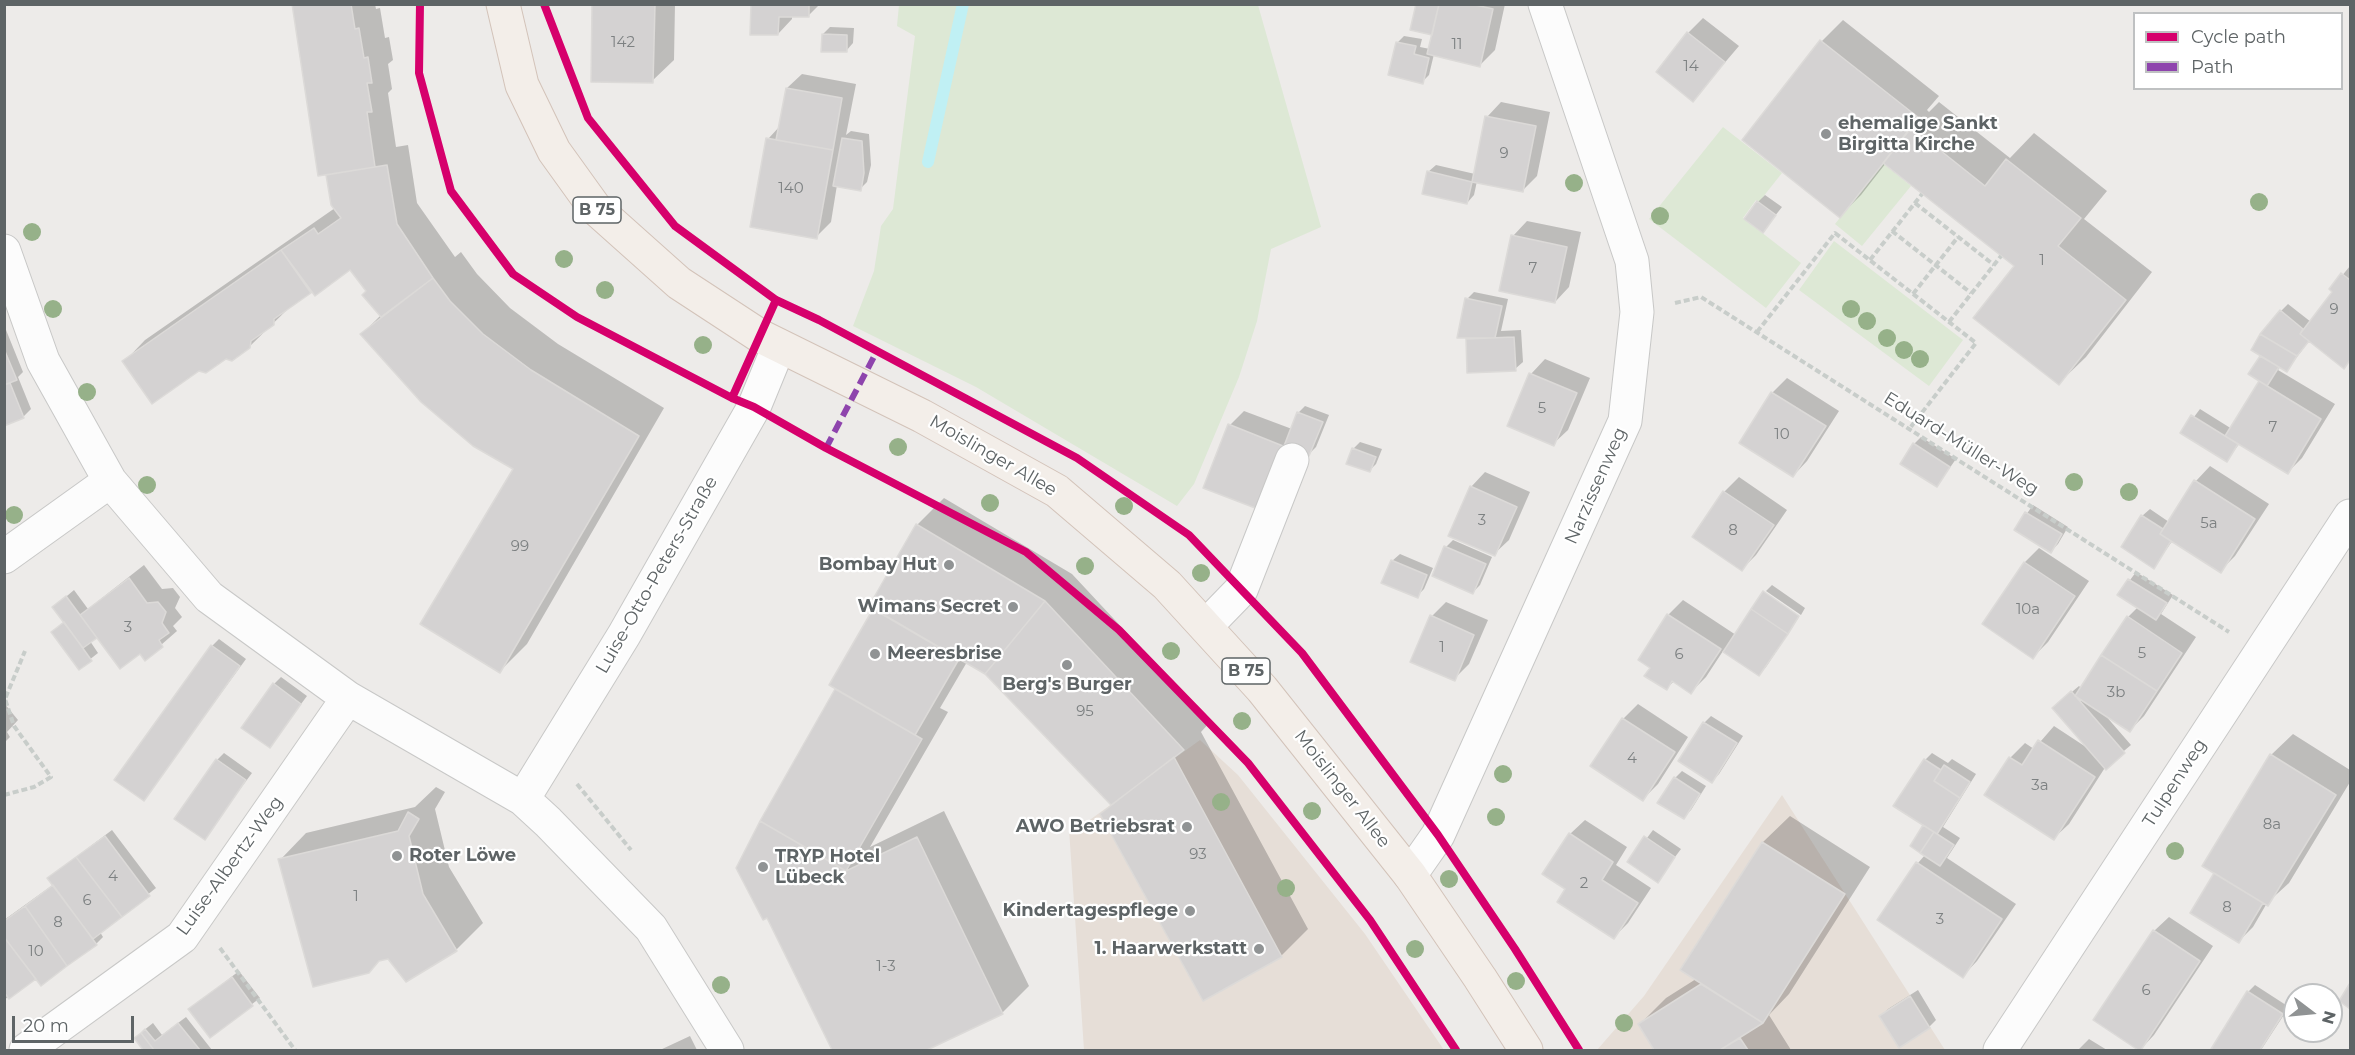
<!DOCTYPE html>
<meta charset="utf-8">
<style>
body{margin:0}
#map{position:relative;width:2355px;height:1055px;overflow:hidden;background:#edebe9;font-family:Montserrat,sans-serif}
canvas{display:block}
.frame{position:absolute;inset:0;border:6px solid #5e6466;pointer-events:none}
.legend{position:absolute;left:2133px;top:12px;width:210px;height:78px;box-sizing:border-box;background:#fff;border:2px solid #bfc1c2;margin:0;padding:8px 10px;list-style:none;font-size:18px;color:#5e6466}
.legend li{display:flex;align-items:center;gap:12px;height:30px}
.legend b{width:30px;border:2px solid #bfc1c2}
.north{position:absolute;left:2283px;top:983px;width:60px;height:60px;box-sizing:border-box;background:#fff;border:2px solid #bfc1c2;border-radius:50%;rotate:106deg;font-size:16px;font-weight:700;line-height:24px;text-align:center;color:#5e6466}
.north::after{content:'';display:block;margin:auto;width:21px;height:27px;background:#909394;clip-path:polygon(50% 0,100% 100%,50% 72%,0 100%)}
.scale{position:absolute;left:12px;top:1016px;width:122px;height:27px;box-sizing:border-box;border:3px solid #5e6466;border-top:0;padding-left:8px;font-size:18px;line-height:21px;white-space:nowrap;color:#5e6466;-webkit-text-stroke:4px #fff;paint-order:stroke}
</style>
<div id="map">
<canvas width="2355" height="1055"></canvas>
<div class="frame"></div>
<ul class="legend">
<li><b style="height:8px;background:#d6006c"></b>Cycle path</li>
<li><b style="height:8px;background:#8e44ad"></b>Path</li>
</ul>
<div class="north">N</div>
<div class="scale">20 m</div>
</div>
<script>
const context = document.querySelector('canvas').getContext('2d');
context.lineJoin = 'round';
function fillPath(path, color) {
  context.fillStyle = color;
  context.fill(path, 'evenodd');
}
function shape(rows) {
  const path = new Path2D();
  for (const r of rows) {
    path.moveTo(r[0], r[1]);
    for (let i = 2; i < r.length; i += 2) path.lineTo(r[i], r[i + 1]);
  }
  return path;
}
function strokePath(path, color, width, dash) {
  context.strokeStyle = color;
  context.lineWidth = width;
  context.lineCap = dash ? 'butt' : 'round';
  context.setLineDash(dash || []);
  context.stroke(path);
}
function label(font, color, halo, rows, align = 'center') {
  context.font = font + ' Montserrat,sans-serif';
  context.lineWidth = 4.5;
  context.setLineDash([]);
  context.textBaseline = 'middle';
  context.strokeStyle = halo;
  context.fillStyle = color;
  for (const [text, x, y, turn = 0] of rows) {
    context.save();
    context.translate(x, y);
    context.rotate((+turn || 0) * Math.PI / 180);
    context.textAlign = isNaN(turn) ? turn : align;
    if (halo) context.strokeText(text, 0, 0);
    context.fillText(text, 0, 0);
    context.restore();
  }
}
const commercial = shape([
 [1200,740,1238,775,1365,934,1444,1050,1084,1050,1069,829,1080,827],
 [1782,795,1945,1050,1597,1050,1644,996]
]);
const green = shape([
 [899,5,1258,5,1321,227,1271,249,1257,321,1239,377,1194,484,1177,506,976,387,853,326,874,271,881,226,893,209,915,36,897,26],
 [1723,127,1782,173,1759,202,1756,200,1743,218,1801,263,1766,308,1649,219],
 [1883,163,1911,186,1862,246,1835,224],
 [1834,241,1963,340,1929,386,1799,290]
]);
const shadow = shape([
 [293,4,375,4,376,9,380,8,385,38,389,37,393,60,388,64,392,89,388,93,396,147,408,145,417,203,455,257,461,252,477,274,510,308,558,344,664,408,527,644,500,671,515,469,362,334,381,315,368,291,350,268,315,294,311,291,295,302,249,347,226,358,124,362,145,340,335,208,332,204],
 [593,4,675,4,674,60,652,81],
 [752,4,820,4,808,16,792,16,792,19,778,34],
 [1417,4,1505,4,1495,50,1480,65,1434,54,1429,75,1422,82,1397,43,1404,36,1422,39,1420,47,1430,49,1433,34],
 [1703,18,1739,46,1693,100,1658,72,1688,33],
 [1843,20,1939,96,1927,110,1929,112,1939,102,2010,158,2034,133,2107,191,2084,219,2152,272,2086,357,2059,383,2017,266,1886,163,1861,195,1840,216,1744,140,1822,41],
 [830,27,854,28,853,43,846,51,823,34],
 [802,74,856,84,846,135,851,131,869,134,871,165,867,182,860,189,837,185,831,222,816,237,768,139,780,126,787,88],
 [1501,102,1550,112,1537,176,1522,191,1477,181,1474,195,1467,203,1428,172,1436,165,1475,174,1487,117],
 [1765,195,1782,207,1763,231,1758,202],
 [1527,221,1581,232,1569,287,1555,302,1513,236],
 [2350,266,2350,360,2344,367,2310,340,2287,370,2281,366,2278,370,2335,404,2302,458,2288,472,2240,443,2227,460,2182,433,2200,409,2232,429,2261,381,2250,374,2262,355,2281,311,2288,304,2311,322,2334,292,2331,289],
 [1474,292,1508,299,1501,331,1521,330,1523,362,1515,369,1468,371,1467,338,1459,337,1467,299],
 [4,325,23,372,18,377,31,409,24,416,4,424],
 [1545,359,1590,378,1568,430,1553,444,1531,374],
 [1787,378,1839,411,1807,461,1793,476,1772,393],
 [1305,406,1329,415,1316,447,1309,454,1295,449,1277,495,1230,425,1244,411,1292,429,1298,413],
 [1921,437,1956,459,1937,486,1914,444],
 [1360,442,1382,449,1376,464,1369,471,1353,449],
 [2210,466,2269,504,2235,556,2220,571,2173,540,2154,567,2142,516,2150,509,2169,522,2196,481],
 [1485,472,1530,492,1509,540,1494,554,1471,487],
 [1739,477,1787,510,1756,555,1742,569,1694,537,1724,492],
 [944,498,1072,574,1210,722,1201,732,1308,929,1281,956,1203,999,1102,814,1113,804,986,672,967,662,940,708,948,712,870,847,944,811,1029,986,1002,1013,924,1050,833,1050,768,916,761,822,837,689,831,684,875,608,917,525],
 [2033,505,2068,527,2058,544,2051,551,2016,529],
 [1453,540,1492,557,1480,585,1473,592,1446,547],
 [2039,548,2089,581,2048,642,2033,657,1984,623,2025,562],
 [1400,554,1433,568,1424,589,1417,596,1392,561],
 [144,565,162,589,173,588,180,597,175,608,182,617,173,626,177,631,145,659,140,652,98,636,90,641,98,653,79,668,65,621,54,607,74,590,88,609],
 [2136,572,2173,595,2161,614,2196,637,2144,716,2130,730,2105,715,2131,745,2106,766,2069,824,2054,838,1986,795,2010,758,2025,743,2034,749,2054,726,2089,749,2061,701,2079,686,2081,688,2128,617,2138,607,2119,595],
 [1772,585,1805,608,1801,615,1766,591],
 [1764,593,1799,617,1766,667,1759,674,1723,651,1706,677,1691,692,1674,681,1667,688,1668,615,1683,600,1736,635],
 [1446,602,1488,620,1469,664,1454,679,1432,616],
 [219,639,246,659,144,799,212,646],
 [281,677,307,696,270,746,274,684],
 [4,703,18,720,7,732,10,737,4,743],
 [1638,704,1688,737,1658,784,1643,799,1623,719],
 [1711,716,1743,736,1719,774,1712,781,1704,723],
 [2293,734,2350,770,2350,782,2289,883,2267,903,2253,927,2239,941,2216,872,2271,755],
 [224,753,252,773,204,838,217,760],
 [1932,753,1948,763,1952,759,1976,774,1943,827,1960,838,1947,858,2016,904,1977,961,1963,976,1879,920,1918,863,1925,855,1925,760],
 [1682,771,1706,786,1691,810,1684,817,1675,778],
 [436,787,445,792,435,809,449,867,483,923,456,950,381,959,368,972,280,860,306,833,415,807],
 [1790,816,1870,867,1789,994,1769,1015,1791,1050,1656,1050,1639,1025,1666,998,1696,979,1682,969,1763,842],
 [1585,820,1627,847,1616,865,1651,888,1628,923,1614,937,1567,888,1570,834],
 [112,830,156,888,100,932,103,937,96,944,36,976,4,1000,4,920,54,884,56,872],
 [1653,830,1681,849,1657,881,1629,862],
 [2169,917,2213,946,2154,1035,2140,1050,2154,931],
 [239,971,260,998,210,1036,190,1009],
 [2255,985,2289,1007,2261,1050,2216,1050,2213,1048,2248,992],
 [1918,990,1936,1020,1929,1027,1899,1046,1881,1016,1888,1009],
 [186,1017,212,1050,143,1050,145,1049,143,1031,153,1023,162,1035],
 [690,1036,697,1050,660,1050],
 [2089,1039,2107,1050,2078,1050]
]);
const stream = shape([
 [928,162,963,4]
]);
const building = shape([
 [292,4,351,4,355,29,359,28,364,58,368,57,372,83,367,83,372,112,367,112,375,167,318,176,292,4],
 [592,4,655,4,653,83,591,82,592,4],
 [751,4,809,4,809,17,779,17,778,35,750,35,751,4],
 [1416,4,1439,4,1432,35,1410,30,1416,4],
 [1439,4,1471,4,1493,9,1480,67,1427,54,1439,4],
 [1687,32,1725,62,1693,102,1656,72,1687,32],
 [822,34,847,35,847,52,821,52,822,34],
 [1820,40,1919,118,1840,218,1742,140,1820,40],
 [1396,42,1416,46,1414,54,1429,58,1423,84,1388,75,1396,42],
 [786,88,842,98,833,150,776,140,786,88],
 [1485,116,1536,126,1523,192,1472,182,1485,116],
 [1911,127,1985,186,2006,159,2081,218,2058,246,2126,300,2059,385,1973,318,2014,266,1883,163,1911,127],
 [766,138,833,150,817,239,750,227,766,138],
 [842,138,862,141,864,173,861,191,833,186,842,138],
 [387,165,397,224,433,278,381,317,362,295,366,291,350,270,315,296,281,250,314,228,318,234,341,218,331,205,326,175,387,165],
 [1427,171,1472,182,1467,204,1422,194,1427,171],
 [1757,201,1776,215,1763,233,1744,219,1757,201],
 [1511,235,1567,247,1555,303,1499,291,1511,235],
 [281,250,311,293,274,319,274,325,251,341,250,348,232,361,226,359,206,373,199,371,152,404,122,361,281,250],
 [2341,273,2350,280,2350,360,2344,369,2300,334,2332,292,2329,289,2341,273],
 [433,278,450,301,483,334,531,370,639,436,500,673,420,624,513,469,473,446,421,402,360,334,433,278],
 [1465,298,1502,306,1495,338,1457,338,1465,298],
 [2280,310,2303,329,2300,334,2309,341,2297,356,2260,334,2280,310],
 [2260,334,2297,356,2287,372,2251,350,2260,334],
 [1514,337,1516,371,1467,373,1466,339,1514,337],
 [4,349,17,380,4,385,4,349],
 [2260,356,2279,367,2267,386,2248,374,2260,356],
 [1529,373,1577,393,1554,446,1507,426,1529,373],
 [2259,381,2321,419,2288,474,2225,436,2259,381],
 [10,383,24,418,4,426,4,385,10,383],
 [1771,392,1826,426,1793,477,1739,443,1771,392],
 [1297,412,1323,422,1309,456,1284,446,1297,412],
 [2191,415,2238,444,2227,462,2180,433,2191,415],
 [1228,424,1288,448,1263,511,1203,488,1228,424],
 [1913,443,1950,467,1937,487,1900,464,1913,443],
 [1352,448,1376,457,1370,472,1346,464,1352,448],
 [2194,480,2255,519,2221,573,2160,534,2194,480],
 [1470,486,1517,507,1495,556,1448,536,1470,486],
 [1723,491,1774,525,1742,571,1692,537,1723,491],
 [2025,512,2062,534,2051,553,2014,530,2025,512],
 [2141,515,2163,529,2160,534,2171,541,2154,569,2121,547,2141,515],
 [916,524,1045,601,985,674,869,606,916,524],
 [1444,546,1486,564,1473,594,1432,576,1444,546],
 [1391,560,1427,575,1418,598,1381,583,1391,560],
 [2024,562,2075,596,2033,659,1982,624,2024,562],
 [129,578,147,603,158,602,166,612,162,623,169,633,159,640,163,647,145,661,140,654,120,669,80,615,129,578],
 [2128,579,2167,603,2156,620,2117,595,2128,579],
 [1763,591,1799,616,1788,634,1751,609,1763,591],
 [66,596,97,638,83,648,52,607,66,596],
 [1045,601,1184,750,1111,805,985,674,1045,601],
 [873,609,959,659,915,735,829,685,873,609],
 [1751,609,1788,634,1759,676,1723,652,1751,609],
 [1667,614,1721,649,1691,694,1672,681,1667,690,1644,676,1650,668,1638,660,1667,614],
 [1430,615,1474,635,1455,681,1410,662,1430,615],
 [2127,616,2182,653,2157,691,2101,655,2127,616],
 [64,622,92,661,79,670,51,632,64,622],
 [211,645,240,666,144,801,114,780,211,645],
 [2101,655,2157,691,2130,732,2075,696,2101,655],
 [273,683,301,704,270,748,241,728,273,683],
 [835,689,922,739,846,871,760,821,835,689],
 [2071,691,2125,753,2106,770,2052,708,2071,691],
 [1622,718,1675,752,1643,801,1590,766,1622,718],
 [1703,722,1737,743,1712,783,1678,761,1703,722],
 [2038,740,2095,777,2054,840,1984,795,2009,757,2022,765,2038,740],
 [2270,754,2336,795,2268,906,2202,866,2270,754],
 [1174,757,1282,957,1203,1001,1100,814,1174,757],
 [216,759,246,780,205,840,174,819,216,759],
 [1924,759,1941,770,1934,781,1960,798,1937,834,1893,806,1924,759],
 [1944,765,1970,782,1960,798,1934,781,1944,765],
 [1674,777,1700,794,1684,819,1657,803,1674,777],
 [408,812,419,819,409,836,423,894,457,951,406,982,388,959,379,961,369,973,313,987,278,859,398,831,408,812],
 [760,821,846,871,917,837,1003,1014,927,1050,832,1050,767,918,763,920,736,868,760,821],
 [1923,825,1934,832,1920,853,1910,846,1923,825],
 [1934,832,1954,845,1940,866,1920,853,1934,832],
 [1569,833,1613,862,1602,880,1638,903,1614,939,1557,902,1565,889,1542,874,1569,833],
 [105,836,150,896,122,917,76,857,105,836],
 [1644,836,1675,857,1658,883,1627,862,1644,836],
 [1762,842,1845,894,1763,1023,1680,970,1762,842],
 [76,857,122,917,93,939,47,878,76,857],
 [1916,862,2002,919,1963,978,1877,920,1916,862],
 [2214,873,2263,903,2239,943,2190,913,2214,873],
 [53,885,97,945,67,966,25,906,53,885],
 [25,906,67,966,41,986,4,937,4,921,25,906],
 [2153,930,2200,961,2141,1050,2138,1050,2093,1020,2153,930],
 [4,937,36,979,9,999,4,992,4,937],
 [232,977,253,1006,210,1038,188,1009,232,977],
 [2350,983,2350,1009,2339,1001,2350,983],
 [1701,984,1763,1023,1720,1050,1654,1050,1638,1024,1701,984],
 [2247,991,2283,1014,2260,1050,2214,1050,2211,1049,2247,991],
 [1910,996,1930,1028,1899,1048,1879,1016,1910,996],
 [178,1023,200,1050,154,1050,141,1033,145,1029,155,1041,178,1023],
 [141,1033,154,1050,143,1050,134,1038,141,1033],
 [1740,1038,1748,1050,1720,1050,1740,1038]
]);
const path = shape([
 [1915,203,1994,265],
 [1892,231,1971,293],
 [1870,260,1922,194],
 [1913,294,1958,237],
 [1675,303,1701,297,2229,632],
 [1949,322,2001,256],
 [1757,332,1835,233,1976,343,1910,428],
 [577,784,631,850],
 [4,795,34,787,51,777,14,726,5,699,25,651],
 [220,948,295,1050]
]);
const minor = shape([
 [4,251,43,361,110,481,209,597,348,698,523,799,548,822,651,928,727,1050],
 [4,557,110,481],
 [1206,626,1241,590,1292,460],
 [523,799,624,635,754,407,779,346],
 [1410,875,1438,835,1625,421,1637,312,1632,261,1545,4],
 [26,1050,182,937,348,698],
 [2000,1050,2350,516]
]);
const major = shape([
 [503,4,522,85,554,151,595,208,679,283,760,336,922,416,1057,491,1167,585,1262,689,1410,875,1480,978,1526,1050]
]);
const quiet = shape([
 [826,448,877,351]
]);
const cycleway = shape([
 [420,4,419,73,451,191,513,274,577,317,732,398,754,407,826,448,1026,552,1119,630,1248,763,1370,920,1456,1050],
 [544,4,588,118,675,226,776,300,819,320,1077,458,1189,535,1302,653,1438,835,1515,949,1579,1050],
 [732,398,776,300]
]);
const trees = [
 [1574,183],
 [2259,202],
 [1660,216],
 [32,232],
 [564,259],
 [605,290],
 [53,309],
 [1851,309],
 [1867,321],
 [1887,338],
 [703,345],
 [1904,350],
 [1920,359],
 [87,392],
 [898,447],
 [2074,482],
 [147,485],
 [2129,492],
 [990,503],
 [1124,506],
 [14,515],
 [1085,566],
 [1201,573],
 [1171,651],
 [1242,721],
 [1503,774],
 [1221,802],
 [1312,811],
 [1496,817],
 [2175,851],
 [1449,879],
 [1286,888],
 [1415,949],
 [1516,981],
 [721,985],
 [1624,1023]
];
const markers = [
 [1826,134,6,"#909394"],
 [949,565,6,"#909394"],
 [1013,607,6,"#909394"],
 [875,654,6,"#909394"],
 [1067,665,6,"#909394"],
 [1187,827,6,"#909394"],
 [397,856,6,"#909394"],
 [763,867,6,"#909394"],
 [1190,911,6,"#909394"],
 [1259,949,6,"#909394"]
];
const numberNames = [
 ["142",623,43],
 ["11",1457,45],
 ["14",1691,67],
 ["9",1504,154],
 ["140",791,189],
 ["1",2042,261],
 ["7",1533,269],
 ["9",2334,310],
 ["5",1542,409],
 ["7",2273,428],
 ["10",1782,435],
 ["3",1482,521],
 ["5a",2209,524],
 ["8",1733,531],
 ["99",520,547],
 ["10a",2028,610],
 ["3",128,628],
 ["1",1442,648],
 ["5",2142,654],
 ["6",1679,655],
 ["3b",2116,693],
 ["95",1085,712],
 ["4",1632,759],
 ["3a",2040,786],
 ["8a",2272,825],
 ["93",1198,855],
 ["4",113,877],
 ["2",1584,884],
 ["1",356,897],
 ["6",87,901],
 ["8",2227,908],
 ["3",1940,920],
 ["8",58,923],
 ["10",36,952],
 ["1-3",886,967],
 ["6",2146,991]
];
const shields = [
 [597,210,48],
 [1246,671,48]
];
const shieldNames = [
 ["B 75",597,210],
 ["B 75",1246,671]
];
const poiNames = [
 ["ehemalige Sankt",1838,124,"left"],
 ["Birgitta Kirche",1838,145,"left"],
 ["Bombay Hut",937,565],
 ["Wimans Secret",1001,607],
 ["Meeresbrise",887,654,"left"],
 ["Berg's Burger",1067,685,"center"],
 ["AWO Betriebsrat",1175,827],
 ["Roter Löwe",409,856,"left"],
 ["TRYP Hotel",775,857,"left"],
 ["Lübeck",775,878,"left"],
 ["Kindertagespflege",1178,911],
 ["1. Haarwerkstatt",1247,949]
];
const streetNames = [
 ["Eduard-Müller-Weg",1961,444,32],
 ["Moislinger Allee",993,456,30],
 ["Narzissenweg",1596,486,-66],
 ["Luise-Otto-Peters-Straße",657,575,-60],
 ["Tulpenweg",2175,783,-57],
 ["Moislinger Allee",1342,789,52],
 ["Luise-Albertz-Weg",230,866,-54]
];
fillPath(commercial, '#e6ded7');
fillPath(green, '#dde8d5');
fillPath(shadow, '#0003');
strokePath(stream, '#c0f0f4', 12);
fillPath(building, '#d4d2d2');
strokePath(building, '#dcdad8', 1.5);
strokePath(minor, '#c8c8c7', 35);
strokePath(major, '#d3c3b9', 35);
strokePath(path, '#c8cdca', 4, [6, 3]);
strokePath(minor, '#fcfcfc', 33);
strokePath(major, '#f3eee9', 33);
strokePath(quiet, '#8e44ad', 6, [12, 6]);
strokePath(cycleway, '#d6006c', 8);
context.fillStyle = '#96b189';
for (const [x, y] of trees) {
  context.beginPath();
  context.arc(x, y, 9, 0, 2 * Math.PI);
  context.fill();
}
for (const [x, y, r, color] of markers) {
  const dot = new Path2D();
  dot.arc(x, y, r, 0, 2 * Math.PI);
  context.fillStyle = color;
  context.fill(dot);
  strokePath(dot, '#fff', 2);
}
label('15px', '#7d8182', null, numberNames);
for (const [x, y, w] of shields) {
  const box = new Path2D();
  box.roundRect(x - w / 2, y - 13, w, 26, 4.5);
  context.fillStyle = '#fff';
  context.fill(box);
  strokePath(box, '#5e6466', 1.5);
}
label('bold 16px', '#5e6466', null, shieldNames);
label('bold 18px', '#5e6466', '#fff', poiNames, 'right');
label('18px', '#5e6466', '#fff', streetNames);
</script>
